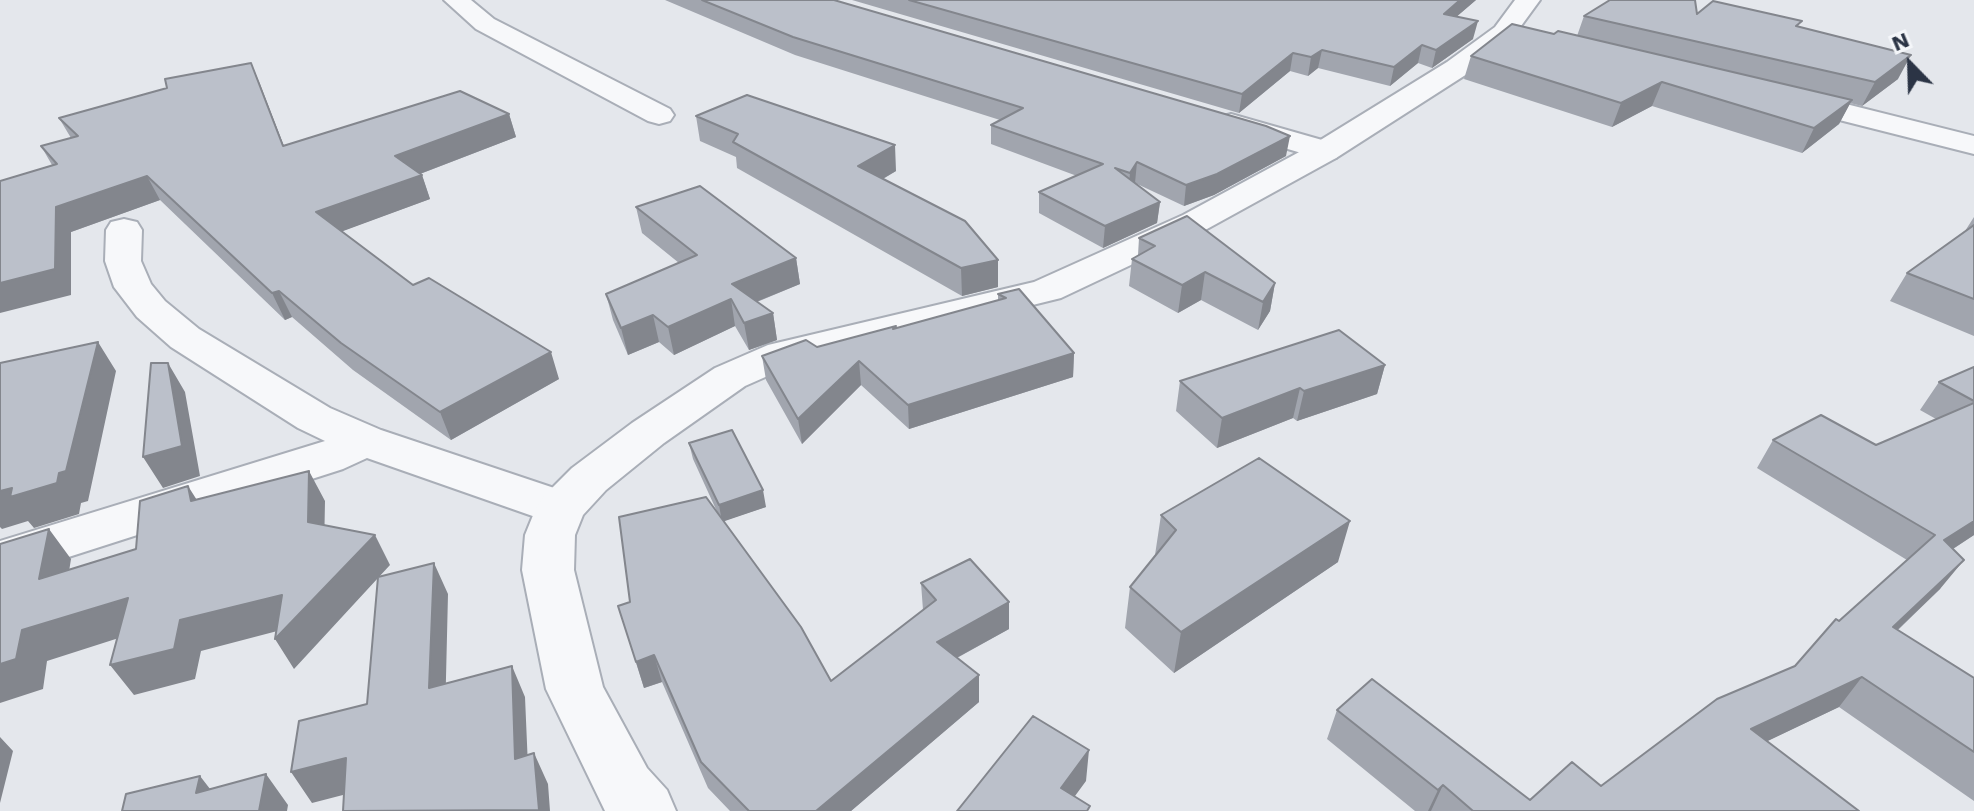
<!DOCTYPE html>
<style>
body{margin:0}
#map{position:relative;width:1974px;height:811px;overflow:hidden;background:#e4e7ec;font-family:"Work Sans",sans-serif}
canvas{display:block}
.north{position:absolute;left:1870px;top:24px;width:80px;height:80px;-webkit-text-stroke:6px #f4f6f9;paint-order:stroke;rotate:337deg;font-size:22px;font-weight:700;line-height:32px;text-align:center;color:#2b3445}
.north::after{content:'';display:block;margin:auto;width:28px;height:36px;background:#2b3445;clip-path:polygon(50% 0,100% 100%,50% 72%,0 100%)}
</style>
<div id="map">
<canvas width="1974" height="811"></canvas>
<div class="north">N</div>
</div>
<script>
const context = document.querySelector('canvas').getContext('2d');
context.lineJoin = 'round';
function shape(rows) {
  const path = new Path2D();
  for (const r of rows) {
    path.moveTo(r[0], r[1]);
    for (let i = 2; i < r.length; i += 2) path.lineTo(r[i], r[i + 1]);
  }
  return path;
}
function strokePath(path, color, width, dash) {
  context.strokeStyle = color;
  context.lineWidth = width;
  context.lineCap = dash ? 'butt' : 'round';
  context.setLineDash(dash || []);
  context.stroke(path);
}
function fillPath(path, color) {
  context.fillStyle = color;
  context.fill(path, 'evenodd');
}
const minor = shape([
 [444,0,471,0,494,19,670,109,674,115,670,121,659,124,648,121,476,29,444,0],
 [1786,89,1974,136,1974,154,1776,104,1772,98,1776,92,1786,89],
 [1231,114,1336,144,1341,151,1336,158,1325,160,1220,129,1216,123,1220,117,1231,114],
 [124,219,137,222,142,230,141,261,151,284,165,301,199,329,330,408,381,430,578,496,586,508,578,520,561,525,544,520,367,458,343,469,0,579,0,541,325,441,298,428,171,347,137,317,114,287,105,261,106,230,111,222,124,219]
]);
const tertiary = shape([
 [1515,0,1540,0,1513,37,1467,74,1336,158,1207,229,1061,298,797,363,745,386,664,443,606,490,583,515,575,535,574,570,603,687,647,768,667,790,676,811,605,811,546,689,522,570,525,535,536,508,544,496,572,468,632,423,715,368,768,345,1034,282,1183,215,1314,144,1447,62,1495,27,1515,0]
]);
const wall = shape([
 [665,0,834,0,1286,156,1214,195,1184,206,1135,183,1160,202,1157,223,1103,248,1039,213,1039,192,1077,176,991,144,991,125,1000,120,795,55],
 [852,0,1476,0,1457,16,1473,39,1432,68,1418,63,1390,86,1318,68,1308,76,1290,71,1239,113],
 [1697,14,1799,27,1898,79,1862,106,1850,103,1839,124,1802,153,1652,106,1612,127,1464,79,1471,56,1554,34,1577,36,1584,16],
 [251,63,284,146,509,114,516,137,420,174,422,175,430,199,342,231,413,285,559,379,451,440,353,370,292,317,285,320,160,200,71,232,71,295,52,165,41,146,71,138,59,118,167,88],
 [696,116,896,171,883,179,998,260,998,287,962,296,737,168,736,157,700,141],
 [636,207,796,258,800,284,757,302,773,313,777,340,749,350,735,326,674,355,659,342,628,355,613,320,606,294,679,263,642,233],
 [1974,217,1974,336,1890,301,1907,273,1965,231],
 [1139,238,1275,283,1270,311,1258,330,1201,300,1178,313,1129,286,1132,259,1138,255],
 [1019,289,1074,353,1073,377,909,429,861,385,802,444,766,380,762,356,817,347,896,328,998,300,998,294],
 [1385,365,1377,394,1297,421,1293,418,1217,448,1176,411,1180,381],
 [1974,367,1974,535,1953,549,1940,589,1898,630,1974,678,1974,801,1839,707,1767,741,1859,811,1415,811,1327,739,1337,710,1530,800,1601,786,1795,666,1839,621,1907,560,1757,468,1773,440,1876,445,1936,419,1920,410,1939,382],
 [689,443,766,507,723,521,831,681,923,610,921,583,1009,602,1009,629,957,658,979,675,979,702,851,811,730,811,708,788,662,682,644,688,618,606,630,602,719,516,693,459],
 [1161,515,1338,562,1174,673,1125,628,1130,587,1155,555]
]);
const shadedWall = shape([
 [1460,0,1476,0,1440,31,1444,14],
 [1478,21,1473,39,1432,68,1436,50],
 [1422,45,1418,63,1390,86,1394,67],
 [1322,50,1318,68,1308,76,1311,57],
 [1293,53,1290,71,1239,113,1242,94],
 [1911,55,1898,79,1862,106,1875,82],
 [251,63,260,84,293,170,283,146],
 [1662,82,1652,106,1612,127,1621,103],
 [1852,100,1839,124,1802,153,1814,128],
 [509,114,516,137,404,180,395,156],
 [1290,136,1286,156,1214,195,1184,206,1186,185],
 [895,145,896,171,860,192,858,166],
 [1137,162,1135,183,1128,194,1130,173],
 [422,175,430,199,327,237,316,212],
 [147,176,160,200,71,232,71,295,0,313,0,283,56,207],
 [1160,202,1157,223,1103,248,1105,226],
 [796,258,800,284,736,310,732,284],
 [998,260,998,287,962,296,961,268],
 [1205,272,1201,300,1178,313,1182,285],
 [1275,283,1270,311,1258,330,1263,302],
 [279,291,292,317,285,320,272,293],
 [731,299,735,326,674,355,668,327],
 [773,313,777,340,749,350,744,323],
 [653,315,659,342,628,355,621,328],
 [98,342,116,371,88,501,81,503,79,514,34,528,28,521,2,529,0,527,0,491,59,473],
 [551,352,559,379,451,440,440,412],
 [1074,353,1073,377,909,429,908,405],
 [859,361,861,385,802,444,798,419],
 [168,363,185,392,200,476,163,488,143,457],
 [1385,365,1377,394,1297,421,1304,391],
 [1300,388,1293,418,1217,448,1222,418],
 [309,471,325,501,324,552,308,522],
 [188,486,207,516,191,501],
 [763,490,766,507,722,522,719,505],
 [1350,521,1338,562,1174,673,1181,632],
 [1974,521,1974,535,1922,569,1944,540],
 [49,529,71,559,63,609,39,579],
 [375,535,390,565,294,669,275,639,285,629,201,651,195,679,134,695,110,665,180,620],
 [1964,560,1940,589,1870,656,1893,627],
 [434,563,448,594,445,719,429,688],
 [128,598,150,628,47,661,43,689,0,703,0,664,22,630],
 [1009,602,1009,629,938,668,937,642],
 [654,655,662,682,644,688,636,662],
 [512,666,525,697,529,790,515,759],
 [979,675,979,702,851,811,816,811],
 [1862,677,1839,707,1730,759,1751,729],
 [0,737,13,751,0,803],
 [1089,750,1086,781,1064,811,1061,788],
 [534,753,548,784,550,811,537,811],
 [346,758,366,789,312,803,291,772],
 [266,774,288,805,287,811,259,811],
 [200,776,224,807,196,793],
 [1443,785,1431,811,1428,811,1438,790]
]);
const building = shape([
 [702,0,834,0,1266,126,1290,136,1217,174,1186,185,1137,162,1130,173,1115,168,1160,202,1105,226,1039,192,1103,164,991,125,1023,108,793,37,702,0],
 [909,0,1460,0,1444,14,1478,21,1436,50,1422,45,1394,67,1322,50,1311,57,1293,53,1242,94,909,0],
 [1610,0,1695,0,1697,14,1713,1,1802,21,1796,26,1911,55,1875,82,1584,16,1610,0],
 [1512,24,1554,34,1558,31,1852,100,1814,128,1662,82,1621,103,1471,56,1512,24],
 [251,63,283,146,460,91,509,114,395,156,422,175,316,212,413,285,429,278,551,352,440,412,341,343,279,291,272,293,147,176,56,207,55,269,0,283,0,181,57,164,41,146,78,136,59,118,167,88,165,79,251,63],
 [747,95,895,145,858,166,965,221,998,260,961,268,733,142,738,134,696,116,747,95],
 [700,186,796,258,732,284,773,313,744,323,731,299,668,327,653,315,621,328,606,294,697,255,636,207,700,186],
 [1187,216,1275,283,1263,302,1205,272,1182,285,1132,259,1155,246,1139,238,1187,216],
 [1974,225,1974,299,1907,273,1974,225],
 [1019,289,1074,353,908,405,859,361,798,419,762,356,806,340,817,347,896,326,893,329,1006,298,998,294,1019,289],
 [1339,330,1385,365,1304,391,1300,388,1222,418,1180,381,1339,330],
 [98,342,66,471,59,473,57,483,10,497,12,488,0,491,0,363,98,342],
 [151,363,168,363,182,446,143,457,151,363],
 [1974,367,1974,401,1939,382,1974,367],
 [1974,403,1974,521,1944,540,1964,560,1893,627,1974,678,1974,752,1862,677,1751,729,1859,811,1473,811,1443,785,1438,790,1337,710,1372,679,1530,800,1572,762,1601,786,1717,699,1795,666,1836,619,1839,621,1935,535,1773,440,1821,415,1876,445,1974,403],
 [732,430,763,490,719,505,689,443,732,430],
 [1259,458,1350,521,1181,632,1130,587,1176,530,1161,515,1259,458],
 [309,471,308,522,375,535,275,639,282,595,180,620,174,649,110,665,128,598,22,630,16,659,0,664,0,544,49,529,39,579,136,549,140,501,188,486,191,501,309,471],
 [706,497,801,627,831,681,936,600,921,583,970,559,1009,602,937,642,979,675,816,811,749,811,701,762,654,655,636,662,618,606,630,602,619,517,706,497],
 [434,563,429,688,512,666,515,759,534,753,539,810,343,811,346,758,291,772,299,721,367,704,378,577,434,563],
 [1033,716,1089,750,1061,788,1090,806,1087,811,957,811,1033,716],
 [266,774,259,811,122,811,126,794,200,776,196,793,266,774]
]);
strokePath(minor, '#a9aeb7', 4);
strokePath(tertiary, '#a9aeb7', 4);
fillPath(minor, '#f7f8fa');
fillPath(tertiary, '#f7f8fa');
fillPath(wall, '#a1a5ae');
fillPath(shadedWall, '#83868d');
fillPath(building, '#bbc0ca');
strokePath(building, '#83868d', 2);
</script>
